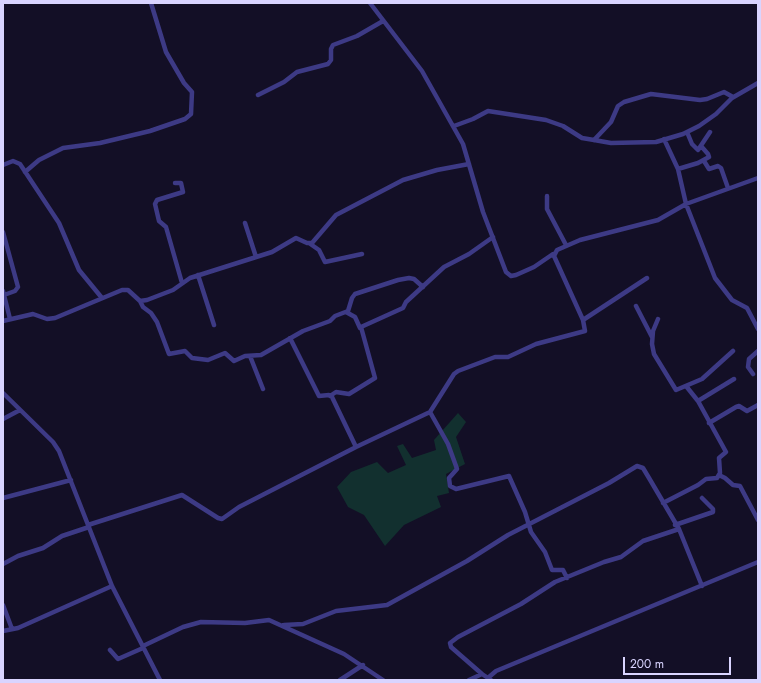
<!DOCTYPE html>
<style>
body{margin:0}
#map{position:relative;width:761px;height:683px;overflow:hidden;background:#130f26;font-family:Jost,sans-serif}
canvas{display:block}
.frame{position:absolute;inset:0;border:4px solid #d9d4ff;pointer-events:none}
.scale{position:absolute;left:623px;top:657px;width:108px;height:18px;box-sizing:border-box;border:2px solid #d9d4ff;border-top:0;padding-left:5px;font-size:12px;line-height:14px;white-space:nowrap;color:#d9d4ff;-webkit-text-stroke:3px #130f26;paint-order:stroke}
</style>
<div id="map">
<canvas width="761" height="683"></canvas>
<div class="frame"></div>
<div class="scale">200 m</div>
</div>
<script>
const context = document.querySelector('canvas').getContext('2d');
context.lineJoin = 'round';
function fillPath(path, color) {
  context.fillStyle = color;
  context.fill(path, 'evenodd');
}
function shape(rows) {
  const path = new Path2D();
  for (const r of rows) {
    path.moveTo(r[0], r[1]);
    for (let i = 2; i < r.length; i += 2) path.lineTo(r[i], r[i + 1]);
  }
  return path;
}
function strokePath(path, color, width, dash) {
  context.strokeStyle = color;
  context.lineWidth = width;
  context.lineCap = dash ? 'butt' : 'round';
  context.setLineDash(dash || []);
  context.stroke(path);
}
const green = shape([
 [458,413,466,422,456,437,465,464,446,474,449,493,437,496,441,507,404,525,385,546,364,515,348,507,337,487,351,472,377,462,388,473,406,465,397,446,403,444,412,458,436,450,434,440]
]);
const minor = shape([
 [370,3,422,71,463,144,483,212,506,272,511,276,516,275,534,267,553,254],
 [258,95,284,82,297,72,328,64,331,60,331,49,333,45,357,36,383,21],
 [454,126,473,119,488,111,546,120,563,126,582,138,594,140,611,143,656,142,683,134,699,126,716,114,732,98,758,83],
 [687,132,692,144,698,150,710,132],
 [664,139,678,169],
 [594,140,611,122,618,106,624,102,651,94,700,100,707,99,724,92,733,97],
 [701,146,708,154,709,157,698,163,678,169,686,204,715,278,732,300,747,308,758,329],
 [704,161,709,169,718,166,721,168,728,188],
 [3,165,13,161,20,164,59,223,79,270,102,298],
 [25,172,39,160,63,148,100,143,150,131,185,119,191,114,192,92,184,83,166,52,151,3],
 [175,183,181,183,183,192,157,200,155,204,159,221,166,227,182,283],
 [547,196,547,209,566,245],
 [245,223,256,257],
 [3,232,18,287,15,291,4,295],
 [309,243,319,250,325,262,362,254],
 [198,275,214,325],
 [3,291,10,319],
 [140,301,143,307,151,313,157,322,169,354,185,351,192,358,208,360,225,353,234,361,245,356,261,355,303,331,330,321,335,316,348,311,352,298,355,294,398,280,409,278,414,279,423,287],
 [636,306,652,337],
 [346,312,355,317,360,328],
 [658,319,653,331,652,344,654,354,676,390,702,379,733,351],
 [583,320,647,278],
 [3,321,33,314,47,319,55,318,122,290,128,290,140,301,147,300,173,290,190,278,272,252,296,238,307,243,312,243,336,215,403,180,437,170,469,164],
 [290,338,319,396,329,395,332,397,356,447],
 [250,356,263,389],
 [753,374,748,367,749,359,758,351],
 [3,393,53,442,59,451,112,586,160,680],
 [330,396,336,392,349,394,375,378,361,327,403,308,406,302,444,267,469,254,493,237],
 [698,401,734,379],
 [430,412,448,444,456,466,457,469,449,478,450,486,456,489,509,476,525,512,531,532,545,552,552,570,563,570,567,578],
 [3,419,20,410],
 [709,423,736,407,739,406,747,411,758,405],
 [719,475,725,478,733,485,740,486,758,520],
 [3,498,71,480],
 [663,503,698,485,706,479,717,478,720,473,719,458,726,452,698,401,686,386],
 [88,525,182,495,218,518,222,519,239,507,356,447,430,412,454,374,458,371,495,357,508,357,536,344,585,331,583,320,554,256,557,250,580,240,658,220,686,204,758,178],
 [675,525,713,512,713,509,702,498],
 [3,564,18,556,43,548,62,536,89,527],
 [3,605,12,629],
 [284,625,303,624,336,611,387,605,467,561,508,535,609,483,637,466,643,468,649,478,679,529,702,586],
 [3,631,18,628,112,586],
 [143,646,183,627,201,622,245,623,269,620,344,654,383,680],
 [110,650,118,659,143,648],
 [482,674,451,647,450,643,458,637,521,604,555,582,604,562,621,557,643,541,679,529],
 [489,677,496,671,758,562],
 [340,680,363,665],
 [469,680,482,674,491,680]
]);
fillPath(green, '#12302f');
strokePath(minor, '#3d3a85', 4.5);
</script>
